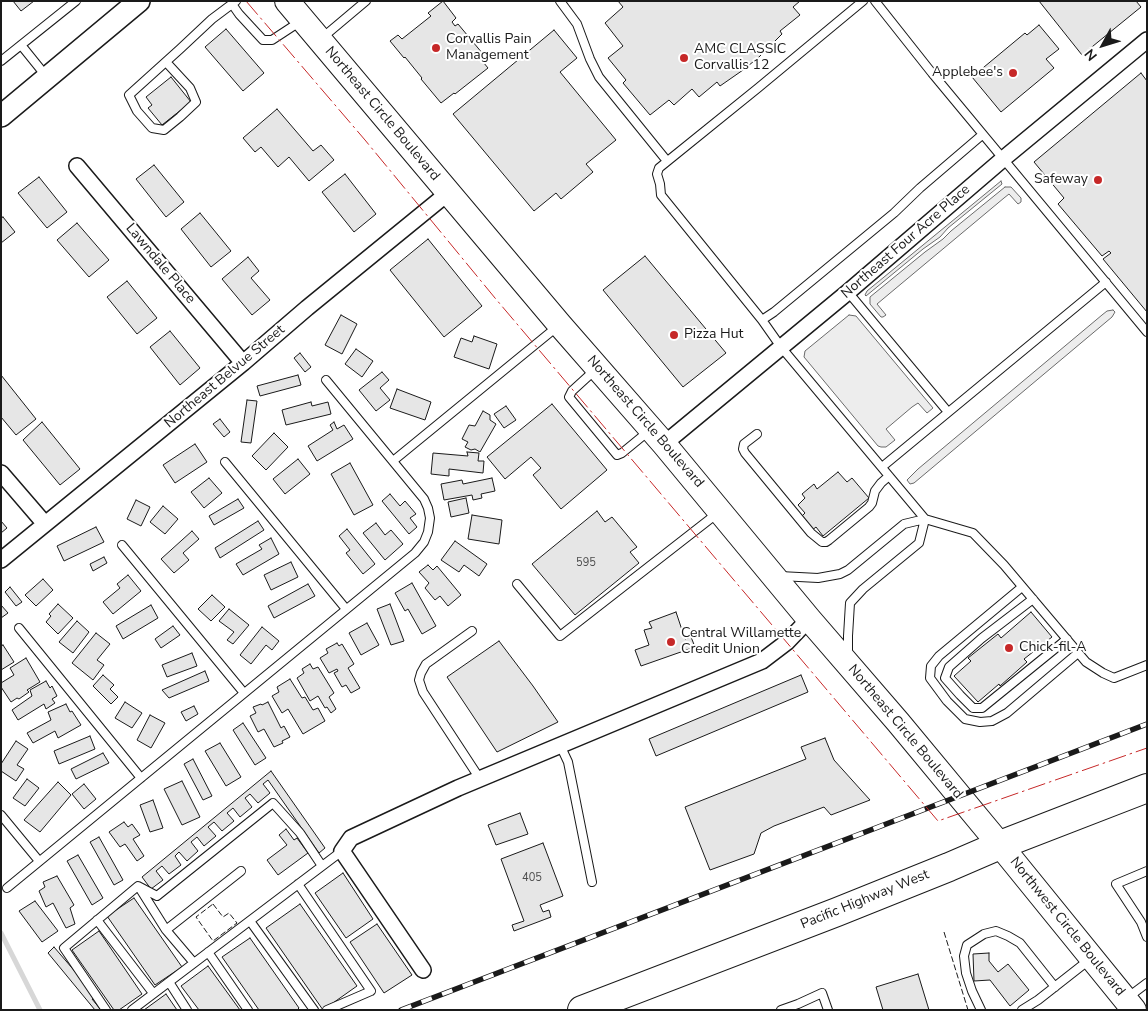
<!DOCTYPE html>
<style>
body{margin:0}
#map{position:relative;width:1148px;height:1011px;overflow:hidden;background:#fff;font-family:"Nunito Sans",sans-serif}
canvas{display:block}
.frame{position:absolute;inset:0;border:2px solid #1a1a1a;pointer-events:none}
.north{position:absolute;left:1078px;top:20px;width:50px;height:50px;-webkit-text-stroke:4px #fff;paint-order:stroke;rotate:231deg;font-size:14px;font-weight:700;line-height:20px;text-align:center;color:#1a1a1a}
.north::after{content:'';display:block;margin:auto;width:18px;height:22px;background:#1a1a1a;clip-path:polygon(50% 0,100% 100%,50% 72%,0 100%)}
</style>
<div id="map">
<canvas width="1148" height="1011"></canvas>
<div class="frame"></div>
<div class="north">N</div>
</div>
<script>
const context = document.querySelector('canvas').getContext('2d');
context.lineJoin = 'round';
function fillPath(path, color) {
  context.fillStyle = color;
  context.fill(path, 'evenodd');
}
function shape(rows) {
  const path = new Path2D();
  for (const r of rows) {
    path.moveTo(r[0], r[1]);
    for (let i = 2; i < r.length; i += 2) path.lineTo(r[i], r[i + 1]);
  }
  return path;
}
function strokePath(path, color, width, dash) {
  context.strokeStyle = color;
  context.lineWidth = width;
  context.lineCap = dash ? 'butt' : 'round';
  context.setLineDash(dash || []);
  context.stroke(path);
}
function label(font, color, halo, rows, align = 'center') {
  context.font = font + ' "Nunito Sans",sans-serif';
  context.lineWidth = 4;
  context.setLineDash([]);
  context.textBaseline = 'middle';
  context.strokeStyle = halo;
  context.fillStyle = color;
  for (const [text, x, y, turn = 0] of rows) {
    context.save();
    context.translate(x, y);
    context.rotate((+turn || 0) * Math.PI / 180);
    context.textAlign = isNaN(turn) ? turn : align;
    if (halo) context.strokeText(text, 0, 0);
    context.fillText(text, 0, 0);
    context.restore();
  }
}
const green = shape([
 [1001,181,1002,184,948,228,940,237,923,249,866,296,865,295,867,291,1001,181],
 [1005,187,1011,187,1021,198,1021,202,1018,204,1009,194,1004,198,877,304,886,315,883,317,881,317,870,304,870,297,925,252,943,239,951,231,1005,187],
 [1113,310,1115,312,1112,317,914,483,910,484,907,480,918,469,1102,315,1107,311,1113,310],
 [849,315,856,316,933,408,927,413,918,403,912,407,886,429,895,440,886,447,881,447,878,446,804,357,805,351,849,315]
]);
const stream = shape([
 [1,933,40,1010]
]);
const building = shape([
 [13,1,34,1,21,11,13,1],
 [443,1,456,18,452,22,455,26,458,24,483,54,479,57,488,68,455,94,454,93,441,103,421,79,422,78,405,57,404,58,390,41,398,35,402,39,431,16,428,13,443,1],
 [618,1,800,1,793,7,800,15,780,31,782,34,759,57,743,70,720,86,717,82,699,97,692,89,674,105,669,100,650,115,623,83,626,80,608,58,623,46,605,23,623,7,618,1],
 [1039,1,1136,1,1141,7,1082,55,1039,1],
 [1039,25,1059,49,1046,59,1054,68,1001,112,972,77,1025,33,1027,35,1039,25],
 [226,29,264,73,243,91,205,47,226,29],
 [554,30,577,58,560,72,616,140,586,164,593,172,561,199,556,193,534,211,453,114,554,30],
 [1141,73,1147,81,1147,312,1103,259,1111,253,1109,251,1102,256,1058,204,1064,198,1034,162,1141,73],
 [171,77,191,102,162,125,148,108,152,105,146,97,171,77],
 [277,109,313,151,321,145,334,160,309,181,289,157,278,167,261,147,255,152,243,138,277,109],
 [154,165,184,202,166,217,136,179,154,165],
 [345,174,376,214,354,232,322,192,345,174],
 [39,177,67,212,47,228,18,193,39,177],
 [200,213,231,251,211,267,181,229,200,213],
 [3,217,15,232,1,243,1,218,3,217],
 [77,223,109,260,89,277,57,240,77,223],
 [428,239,482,306,444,337,390,270,428,239],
 [645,256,726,353,683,387,603,290,645,256],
 [248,257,259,271,251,278,270,300,252,315,222,279,248,257],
 [127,281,157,318,137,334,107,297,127,281],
 [341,315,357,324,342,354,325,345,341,315],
 [170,331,200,368,180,385,150,347,170,331],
 [474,336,497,344,489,369,454,357,461,338,472,342,474,336],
 [356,349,373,361,362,377,345,364,356,349],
 [300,353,311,367,305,372,294,358,300,353],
 [382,372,389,380,380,388,390,400,376,411,359,390,382,372],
 [1,375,36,419,16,435,1,417,1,375],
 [298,375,301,385,260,396,257,386,298,375],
 [397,389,431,402,425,420,390,408,397,389],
 [247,400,257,401,251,443,241,442,247,400],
 [311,402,312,406,328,402,331,414,286,425,282,410,311,402],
 [552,404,607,470,561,509,533,475,541,468,531,457,505,479,487,457,552,404],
 [506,406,516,420,504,428,494,414,506,406],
 [483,411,490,415,490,420,496,424,480,452,475,449,471,450,465,447,468,442,462,439,469,425,475,426,483,411],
 [220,419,230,432,224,437,213,424,220,419],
 [42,422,80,469,60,485,23,440,42,422],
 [334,422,337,429,344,425,353,439,317,461,308,446,333,430,330,425,334,422],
 [274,433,288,447,266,470,252,456,274,433],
 [195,444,207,462,175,483,163,465,195,444],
 [467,452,479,453,478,461,484,461,483,473,449,469,449,476,431,474,433,453,468,456,467,452],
 [298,459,310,474,285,494,273,479,298,459],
 [350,463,373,505,354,515,331,474,350,463],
 [838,472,847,482,852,478,869,498,823,536,816,527,811,531,800,518,805,513,798,505,805,498,802,494,814,484,817,489,838,472],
 [209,478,222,493,204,508,191,492,209,478],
 [492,478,495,491,481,494,482,498,473,500,472,495,444,500,441,484,462,480,463,484,492,478],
 [390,494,400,506,405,501,416,514,410,518,417,527,409,534,382,501,390,494],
 [466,498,469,513,451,517,448,502,466,498],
 [238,499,244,508,214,525,209,516,238,499],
 [136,500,150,507,141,526,127,519,136,500],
 [163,506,178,519,165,534,150,522,163,506],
 [597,511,605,522,612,517,637,547,630,552,639,563,575,615,532,564,597,511],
 [472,515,502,520,499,544,468,539,472,515],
 [1,521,7,528,1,533,1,521],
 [258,521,264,530,220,558,215,548,258,521],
 [376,523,385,535,391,530,403,544,385,560,363,533,376,523],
 [96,527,104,542,64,561,57,546,96,527],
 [347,529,375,564,363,574,346,553,350,550,339,536,347,529],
 [192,531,199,539,183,553,189,560,174,573,161,559,192,531],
 [271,538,279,554,243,575,236,564,262,549,259,545,271,538],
 [455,541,487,564,479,576,464,565,459,572,441,560,455,541],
 [104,557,107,563,93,571,90,564,104,557],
 [291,562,298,577,271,590,264,575,291,562],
 [428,565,433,570,437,566,461,595,448,606,440,596,435,600,425,588,429,583,419,572,428,565],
 [128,575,141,591,113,614,103,602,120,588,117,584,128,575],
 [43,579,53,590,36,606,25,595,43,579],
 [412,583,436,626,422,634,408,609,405,611,395,593,412,583],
 [308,584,315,596,274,618,268,606,308,584],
 [10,587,22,602,16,606,5,592,10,587],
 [212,595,225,607,211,621,198,609,212,595],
 [58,604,73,618,58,634,46,622,51,616,49,614,58,604],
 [390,604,404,641,391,645,377,609,390,604],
 [1,605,8,613,1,618,1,605],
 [151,605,158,618,123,639,116,626,151,605],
 [229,609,249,625,233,644,227,640,234,632,219,621,229,609],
 [676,612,685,639,691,637,695,647,641,666,635,650,649,645,644,630,652,628,649,622,676,612],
 [1031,612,1052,637,1024,659,1027,662,1000,686,999,684,978,702,954,676,971,661,968,658,998,634,1001,638,1031,612],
 [77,621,89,632,73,653,59,642,77,621],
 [367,623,379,645,361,655,349,633,367,623],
 [173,626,180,635,161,648,155,639,173,626],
 [262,627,279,641,272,650,266,645,251,664,240,655,262,627],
 [96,633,110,644,97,660,104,665,93,680,72,663,96,633],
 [499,641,533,686,558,722,497,752,447,677,499,641],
 [337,643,339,646,342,644,354,664,348,668,360,688,351,693,346,685,342,687,334,673,338,671,337,669,329,673,320,658,328,653,326,649,337,643],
 [3,645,14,662,1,670,1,646,3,645],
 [192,653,197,666,167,677,162,665,192,653],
 [26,658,40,682,27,690,29,692,19,699,17,698,11,702,1,687,1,683,14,675,10,668,26,658],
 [310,664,313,669,318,667,334,693,329,697,336,709,331,713,327,707,325,708,318,696,310,701,297,678,304,673,302,669,310,664],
 [205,671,209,681,169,698,162,690,205,671],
 [103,675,114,685,110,689,118,697,111,704,93,686,103,675],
 [801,675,808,692,656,756,649,739,801,675],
 [290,679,302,698,305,697,313,710,318,708,325,721,303,734,288,709,282,713,272,696,279,692,277,687,290,679],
 [46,681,50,688,52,686,57,696,52,699,55,703,46,709,44,704,18,720,12,710,32,696,30,690,46,681],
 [125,702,142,713,132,728,115,718,125,702],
 [268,702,281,728,284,726,290,737,282,741,283,743,274,747,264,729,258,732,250,716,256,713,253,707,261,704,262,705,268,702],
 [66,704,70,712,72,711,81,725,58,738,55,731,33,743,27,733,51,720,48,712,66,704],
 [194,706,198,714,186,721,181,712,194,706],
 [150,715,165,723,151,748,137,740,150,715],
 [243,723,266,758,255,765,233,730,243,723],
 [90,736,95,749,59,764,54,751,90,736],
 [825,738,834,760,870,800,831,815,824,807,774,826,761,833,754,854,710,870,685,807,806,759,801,747,825,738],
 [16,741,28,749,17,765,24,769,16,781,1,771,1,764,16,741],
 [220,743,241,777,226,786,205,751,220,743],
 [103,753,109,763,76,779,71,769,103,753],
 [193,759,212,796,203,800,184,764,193,759],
 [271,771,325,848,319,853,268,780,263,784,270,793,258,803,250,794,245,798,252,807,240,817,233,808,227,813,234,821,222,831,214,822,208,827,216,836,204,846,197,837,191,842,198,851,187,861,179,852,175,856,181,865,169,874,162,866,156,871,163,880,151,889,142,877,271,771],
 [27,779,39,788,25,806,13,798,27,779],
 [182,781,200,817,182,825,164,789,182,781],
 [58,782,71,795,40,832,24,820,58,782],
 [84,784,96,799,84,809,72,794,84,784],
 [153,800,163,828,150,832,140,805,153,800],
 [520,813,528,834,496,845,488,825,520,813],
 [124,822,128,827,132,824,140,835,133,839,144,856,137,861,125,844,120,847,109,832,124,822],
 [286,829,294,840,297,838,308,853,278,875,267,860,287,845,279,835,286,829],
 [99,837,123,880,114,885,90,842,99,837],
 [543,843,563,896,540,905,543,912,549,910,551,917,514,931,512,925,524,921,501,859,543,843],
 [78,855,103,898,92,905,67,861,78,855],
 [343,873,373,919,346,938,315,893,343,873],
 [57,876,74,905,70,908,75,924,66,928,53,903,46,907,39,891,45,887,43,882,57,876],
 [134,898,182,967,155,985,107,916,134,898],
 [35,901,58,931,42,942,19,911,35,901],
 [300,904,357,986,323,1010,266,928,300,904],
 [377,924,412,975,384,993,350,942,377,924],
 [99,931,142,994,119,1010,114,1010,72,950,99,931],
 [250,938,299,1008,297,1010,259,1010,222,957,250,938],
 [54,947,96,996,92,999,101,1010,95,1010,48,953,54,947],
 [989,953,989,961,998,972,1008,964,1029,990,1010,1006,990,980,974,981,973,954,989,953],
 [208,966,240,1010,199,1010,181,986,208,966],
 [918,974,929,1010,883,1010,876,987,918,974],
 [166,994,177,1010,144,1010,166,994]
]);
const lane = shape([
 [560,1,577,24,590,59,599,77,667,161],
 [863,1,758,88,659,168,657,174,660,184,661,195,762,320,781,347,925,519,973,533,1004,565,1086,662,1103,673,1114,678,1147,665],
 [875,1,932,73,1147,332],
 [232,4,239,14,263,40,272,40,301,21],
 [322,38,366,1],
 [21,45,46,76],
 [1,61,76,1],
 [166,62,190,88,196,102,180,117,164,130,152,128,137,111,129,95,180,49,212,19,236,1],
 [848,292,948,412],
 [762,320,774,312,894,213,920,188,982,135],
 [595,370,572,391,569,397,617,455,622,453,650,430],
 [757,434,744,444,743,449,745,453,811,533,822,542,826,542,829,540,869,507,872,503,875,491,881,483,889,476],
 [393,461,558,326],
 [225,462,346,609],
 [882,467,1106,282],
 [122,545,244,693],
 [780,576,818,578,840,574,848,570,904,524,925,519,919,543,863,589,850,603,848,636,848,655],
 [517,584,560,636,719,512],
 [1022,587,939,656,931,666,930,678,947,701,965,719,980,722,992,721,1007,713,1078,653],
 [1033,599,982,638,949,667,945,678,960,695,973,708,982,708,1067,639],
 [19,628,141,778],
 [472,631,426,664,421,673,419,680,423,692,480,779],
 [560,745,568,762,592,882],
 [1,815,39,861],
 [241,871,166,930,194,963,342,851],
 [1147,871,1116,884,1141,922,1147,937],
 [298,884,371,991,327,1010],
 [139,887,166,930],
 [7,888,415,553,424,542,428,532,430,518,428,508,424,499,326,380],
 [97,920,153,993],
 [250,921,314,1010],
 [208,952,248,1010],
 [169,982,187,1010],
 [1127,998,1147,983],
 [106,1010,64,948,138,886,157,896,273,803,300,833,322,866],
 [132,1010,194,963],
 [781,1010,798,1004,822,993,828,1010],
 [981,1010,972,991,966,973,964,956,967,945,984,934,996,931,1008,936,1020,943,1055,987],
 [1022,1010,1038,1000,1089,960]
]);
const street = shape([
 [77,166,243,363],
 [664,444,848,292,1003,159,1147,40],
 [1,473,45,524],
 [1,560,243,363,307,308,448,193],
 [423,970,342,851,351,838,458,788,762,661,787,642,809,619]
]);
const secondary = shape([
 [1,116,139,1]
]);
const primary = shape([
 [287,1,560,325,664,444,809,619,898,722,1000,845,1134,1010]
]);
const highway = shape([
 [582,1010,837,912,949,867,1000,845,1147,788]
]);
const rail = shape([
 [401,1010,1147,724]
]);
const fence = shape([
 [213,904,223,917,229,913,237,923,213,941,196,917,213,904],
 [944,932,968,1010]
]);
const power = shape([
 [246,1,365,140,495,298,938,821,1147,748]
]);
const markers = [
 [436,48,5,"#c62828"],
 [684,58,5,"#c62828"],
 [1013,73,5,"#c62828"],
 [1098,180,5,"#c62828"],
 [674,335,5,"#c62828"],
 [671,642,5,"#c62828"],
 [1009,648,5,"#c62828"]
];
const numberNames = [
 ["595",586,563],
 ["405",532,878]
];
const poiNames = [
 ["Corvallis Pain",446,40],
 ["Management",446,56],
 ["AMC CLASSIC",694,50],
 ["Corvallis 12",694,66],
 ["Applebee's",1003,73,"right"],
 ["Safeway",1088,180,"right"],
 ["Pizza Hut",684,335],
 ["Central Willamette",681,634],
 ["Credit Union",681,650],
 ["Chick-fil-A",1019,648]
];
const streetNames = [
 ["Northeast Circle Boulevard",382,114,50],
 ["Northeast Four Acre Place",906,242,-41],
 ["Lawndale Place",160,264,50],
 ["Northeast Belvue Street",225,377,-40],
 ["Northeast Circle Boulevard",645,422,49],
 ["Northeast Circle Boulevard",905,732,50],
 ["Pacific Highway West",865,900,-22],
 ["Northwest Circle Boulevard",1067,927,51]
];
fillPath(green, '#ededed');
strokePath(green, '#6a6a6a', 1);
strokePath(stream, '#d7d7d7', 5);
fillPath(building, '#e6e6e6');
strokePath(building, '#1a1a1a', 1);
strokePath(lane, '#1a1a1a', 10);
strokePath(street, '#1a1a1a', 18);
strokePath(secondary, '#1a1a1a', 24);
strokePath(primary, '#1a1a1a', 26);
strokePath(highway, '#1a1a1a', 30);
strokePath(lane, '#fff', 8);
strokePath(street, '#fff', 15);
strokePath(secondary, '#fff', 21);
strokePath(primary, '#fff', 24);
strokePath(highway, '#fff', 28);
strokePath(rail, '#1a1a1a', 5.5);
strokePath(rail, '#fff', 4, [11]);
strokePath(fence, '#1a1a1a', 1, [6, 2.5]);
strokePath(power, '#c62828', 1, [18, 4, 2.5, 4]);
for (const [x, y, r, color] of markers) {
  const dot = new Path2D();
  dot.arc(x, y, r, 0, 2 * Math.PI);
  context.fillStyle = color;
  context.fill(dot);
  strokePath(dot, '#fff', 2);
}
label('11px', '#4d4d4d', null, numberNames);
label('14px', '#1a1a1a', '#fff', poiNames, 'left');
label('14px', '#1a1a1a', '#fff', streetNames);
</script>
